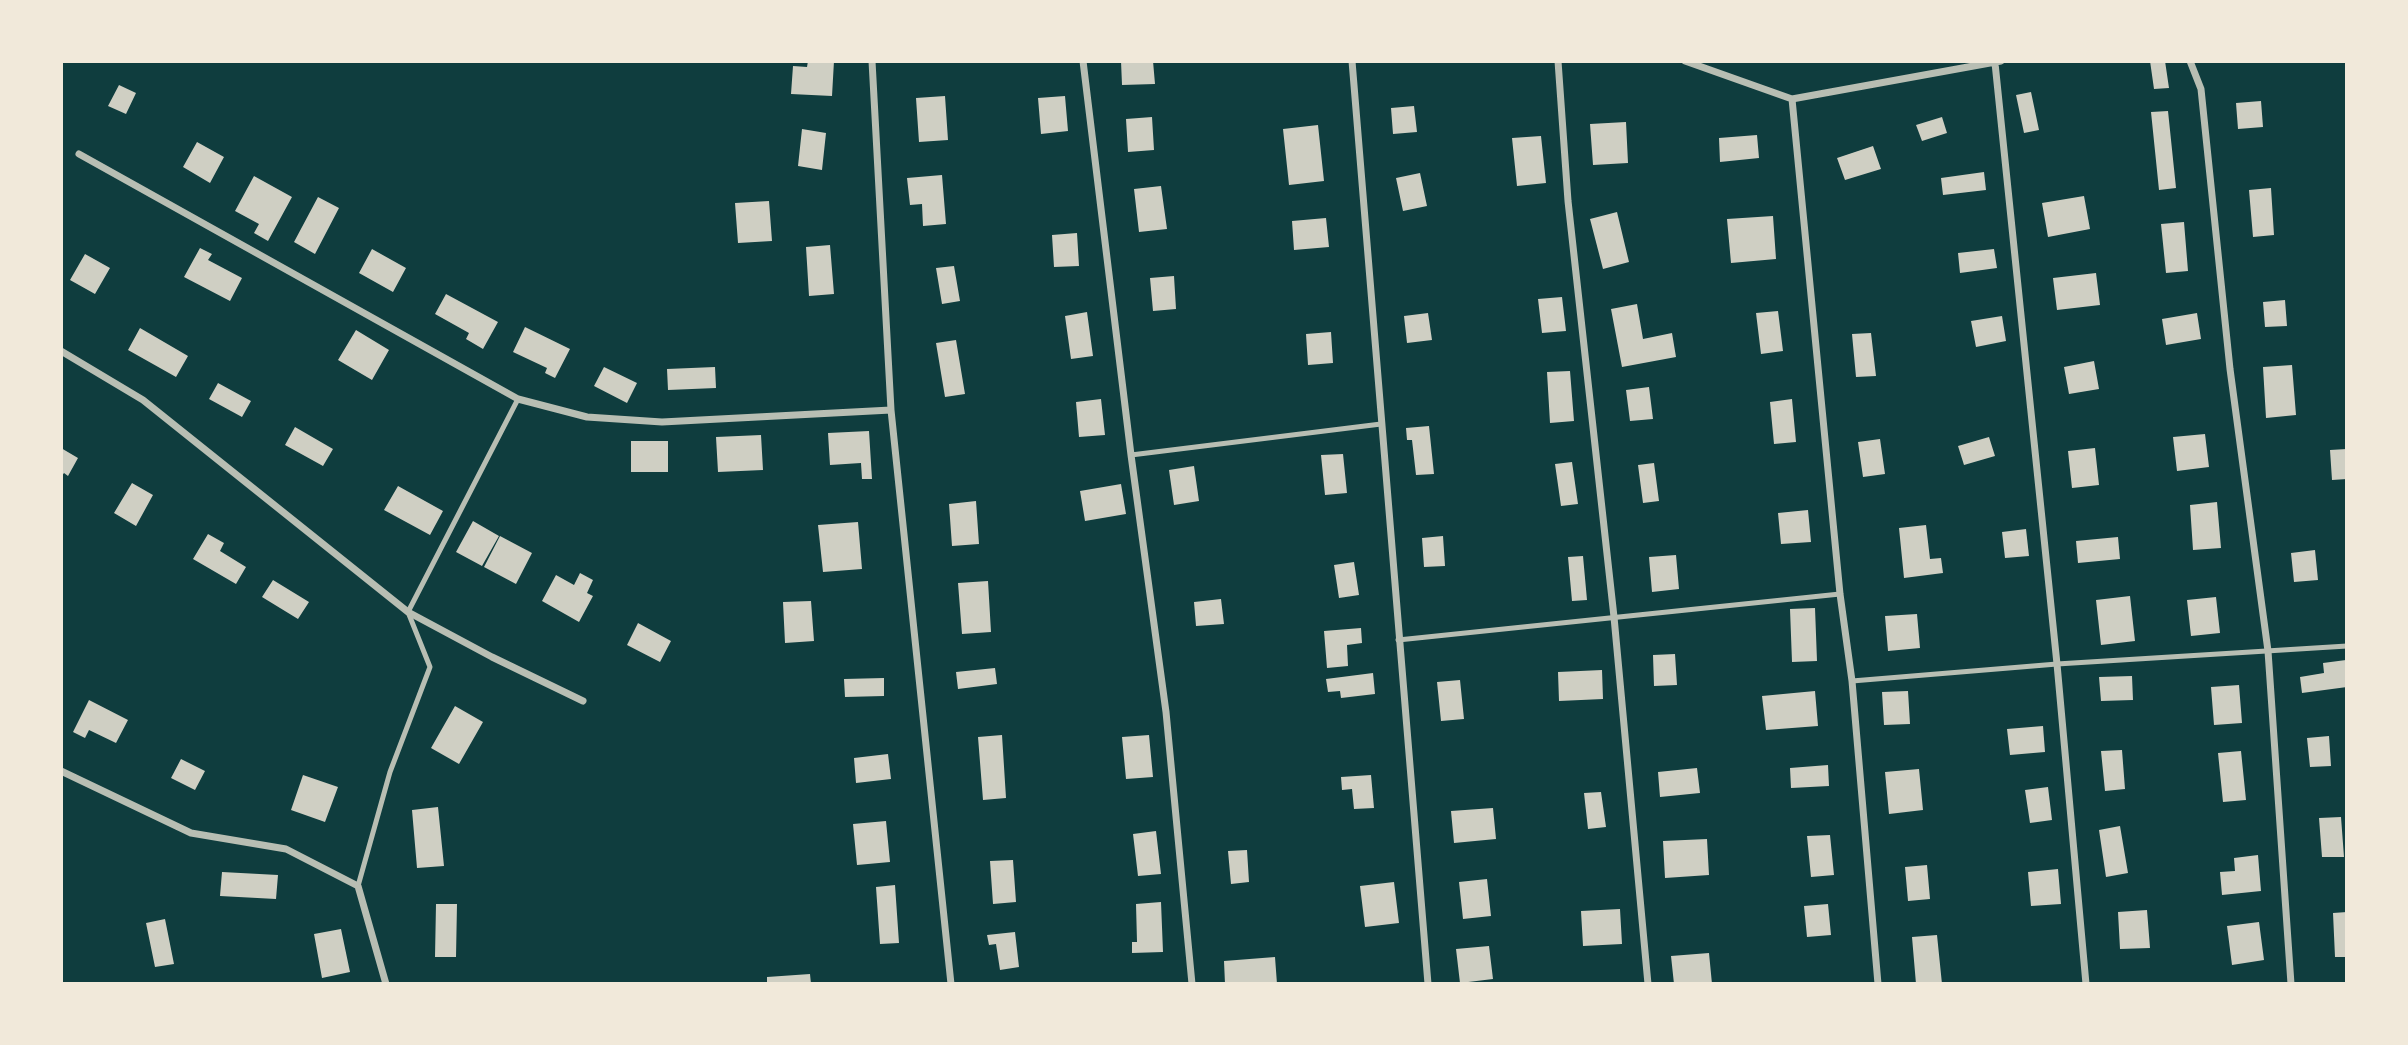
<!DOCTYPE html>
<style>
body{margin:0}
#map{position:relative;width:2408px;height:1045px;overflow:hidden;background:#0f3d3e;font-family:Manrope,sans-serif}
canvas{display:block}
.frame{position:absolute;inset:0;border:63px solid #f1e9da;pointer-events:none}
</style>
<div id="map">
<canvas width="2408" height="1045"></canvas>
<div class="frame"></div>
</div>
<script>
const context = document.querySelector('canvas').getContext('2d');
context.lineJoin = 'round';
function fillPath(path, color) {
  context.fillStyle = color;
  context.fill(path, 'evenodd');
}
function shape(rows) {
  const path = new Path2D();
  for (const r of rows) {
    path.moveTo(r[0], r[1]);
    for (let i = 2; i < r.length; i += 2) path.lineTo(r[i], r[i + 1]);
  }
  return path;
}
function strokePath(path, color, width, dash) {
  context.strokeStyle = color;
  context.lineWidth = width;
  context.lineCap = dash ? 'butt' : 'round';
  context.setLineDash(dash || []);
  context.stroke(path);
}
const building = shape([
 [808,61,834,61,832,96,791,94,793,66,807,67],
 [1121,61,1153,61,1155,84,1122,85],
 [2150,61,2165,61,2169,88,2154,89],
 [119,85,136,93,126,114,108,106],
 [2031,92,2039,130,2024,133,2016,95],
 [945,96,948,140,919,142,916,98],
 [1065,96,1068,131,1041,134,1038,98],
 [2261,101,2263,127,2238,129,2236,103],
 [1414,106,1417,132,1393,134,1391,108],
 [2168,111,2176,188,2159,190,2151,112],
 [1152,117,1154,150,1128,152,1126,119],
 [1942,117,1947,133,1922,141,1916,125],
 [1626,122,1628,163,1593,165,1590,124],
 [1318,125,1324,181,1289,185,1283,129],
 [802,129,826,133,822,170,798,166],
 [1757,135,1759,158,1720,162,1719,138],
 [1541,136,1546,183,1517,186,1512,138],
 [197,142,224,157,210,183,183,167],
 [1873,146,1881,169,1845,180,1837,158],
 [1984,172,1986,190,1943,195,1941,178],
 [1420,173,1427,206,1403,211,1396,178],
 [942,175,946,224,923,226,922,204,910,205,907,178],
 [254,176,292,197,268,241,254,233,259,224,235,211],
 [1161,186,1167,229,1139,232,1134,189],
 [2271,188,2274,235,2253,237,2249,190],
 [2084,196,2090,229,2048,237,2042,203],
 [318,197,339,208,315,254,294,242],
 [769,201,772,241,738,243,735,203],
 [1617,212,1629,262,1603,269,1590,219],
 [1773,216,1776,259,1731,263,1727,219],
 [1326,218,1329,247,1294,250,1292,221],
 [2184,222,2188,271,2166,273,2161,224],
 [1077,233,1079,266,1054,267,1052,235],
 [830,245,834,294,809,296,806,247],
 [200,248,212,254,208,260,242,278,230,301,184,277],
 [372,249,406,268,393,292,359,273],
 [1994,249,1997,268,1960,273,1958,253],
 [85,254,110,268,95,294,70,280],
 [954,266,960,301,942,304,936,268],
 [2096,273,2100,305,2057,310,2053,278],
 [1174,276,1176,309,1153,311,1150,278],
 [446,294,498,322,483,349,466,339,469,333,435,314],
 [1562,297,1566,331,1542,333,1538,299],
 [2285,300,2287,326,2265,327,2263,302],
 [1637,304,1643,339,1672,333,1676,357,1622,367,1611,309],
 [1778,311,1783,351,1761,354,1756,313],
 [1087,312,1093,356,1071,359,1065,316],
 [1428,313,1432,340,1407,343,1404,316],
 [2197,313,2201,339,2166,345,2162,319],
 [2002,316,2006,341,1976,347,1971,321],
 [525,327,570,349,555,378,545,373,547,368,513,352],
 [140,328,188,356,176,377,128,350],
 [356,330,389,350,372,380,338,360],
 [1331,332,1333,363,1308,365,1306,334],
 [1871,333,1876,376,1856,377,1852,334],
 [956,340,965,394,945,397,936,343],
 [2094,361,2099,389,2069,394,2064,367],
 [2292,365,2296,415,2266,418,2263,367],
 [604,367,637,383,627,403,594,386],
 [715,367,716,388,668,390,667,369],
 [1570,371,1574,421,1550,423,1547,372],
 [218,383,251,401,242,417,209,399],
 [1649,387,1653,419,1630,421,1626,390],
 [1101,399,1105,435,1079,437,1076,402],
 [1792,399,1796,442,1774,444,1770,402],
 [1429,426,1434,474,1416,475,1412,440,1407,440,1406,428],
 [295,427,333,449,323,466,285,445],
 [869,431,872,479,862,479,861,463,830,465,828,433],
 [2205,434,2209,467,2177,471,2173,437],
 [761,435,763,470,718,472,716,437],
 [1989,437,1995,456,1964,465,1958,446],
 [1880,439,1885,474,1863,477,1858,442],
 [631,441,668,441,668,472,631,472],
 [61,448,78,458,68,476,64,473,61,477],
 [2095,448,2099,485,2072,488,2068,451],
 [2347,449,2347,479,2332,480,2330,450],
 [1343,454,1347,493,1325,495,1321,455],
 [1572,462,1578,504,1561,506,1555,464],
 [1654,463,1659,501,1643,503,1638,465],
 [1194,466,1199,501,1174,505,1169,470],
 [132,483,153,495,136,526,114,513],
 [1121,484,1126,514,1085,521,1080,491],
 [398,486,443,511,430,535,384,510],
 [976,501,979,544,952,546,949,504],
 [2217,502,2221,548,2193,550,2190,505],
 [1808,510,1811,542,1781,544,1778,513],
 [473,521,499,536,482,566,456,552],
 [858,522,862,569,823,572,818,525],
 [1926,525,1930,559,1941,558,1943,573,1904,578,1899,528],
 [2026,529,2029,556,2005,558,2002,532],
 [208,534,224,543,220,551,246,567,236,584,193,559],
 [500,536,532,553,516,584,484,567],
 [1443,536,1445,566,1424,567,1422,538],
 [2118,537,2120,559,2078,563,2076,541],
 [2315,550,2318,580,2294,582,2291,553],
 [1676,555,1679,589,1652,592,1649,557],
 [1583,556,1587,600,1572,601,1568,557],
 [1354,562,1359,595,1339,598,1334,565],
 [580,573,593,580,587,593,593,596,579,622,542,601,556,575,574,585],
 [273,580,309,602,298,619,262,597],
 [988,581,991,632,962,634,958,583],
 [2130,596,2135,641,2101,645,2096,600],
 [2216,597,2220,633,2191,636,2187,600],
 [1221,599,1224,624,1196,626,1194,602],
 [811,601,814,641,785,643,783,602],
 [1815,608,1817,661,1792,662,1790,609],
 [1917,614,1920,648,1888,651,1885,616],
 [638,623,671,641,660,662,627,645],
 [1361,628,1362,643,1347,645,1348,666,1327,668,1324,631],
 [1675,654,1677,685,1654,686,1653,655],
 [2346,660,2347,687,2302,693,2300,677,2324,673,2323,663],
 [995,668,997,684,958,689,956,672],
 [1602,670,1603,699,1559,701,1558,672],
 [1373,673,1375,694,1341,698,1340,691,1328,692,1326,679],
 [2132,676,2133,700,2101,701,2099,677],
 [884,678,884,696,845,697,844,679],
 [1460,680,1464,719,1441,721,1437,682],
 [2239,685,2242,723,2214,725,2211,687],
 [1815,691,1818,726,1766,730,1762,696],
 [1908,691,1910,724,1884,725,1882,692],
 [89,700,128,720,116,743,89,730,85,738,73,732],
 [455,706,483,722,459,764,431,748],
 [2043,726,2045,752,2010,755,2007,729],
 [1002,735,1006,798,983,800,978,737],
 [1149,735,1153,777,1126,779,1122,737],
 [2329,736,2331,766,2310,767,2307,738],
 [2122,750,2125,789,2105,791,2101,751],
 [2241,751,2246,800,2223,802,2218,753],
 [888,754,891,779,856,783,854,758],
 [181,759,205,771,195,790,171,778],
 [1828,765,1829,786,1791,788,1790,768],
 [1697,768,1700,793,1660,797,1658,772],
 [1919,769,1923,810,1889,814,1885,772],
 [303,775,338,787,325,822,291,810],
 [1371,775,1374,808,1354,809,1352,789,1342,790,1341,777],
 [2048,787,2052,820,2030,823,2025,790],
 [1601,792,1606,827,1588,829,1584,793],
 [438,807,444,866,417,868,412,810],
 [1493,808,1496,839,1454,843,1451,811],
 [2341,817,2344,857,2322,857,2319,818],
 [886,821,890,862,857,865,853,824],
 [2120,826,2128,873,2106,877,2099,830],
 [1156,831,1161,874,1138,876,1133,834],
 [1830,835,1834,875,1811,877,1807,836],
 [1707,839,1709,875,1665,878,1663,841],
 [1247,850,1249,882,1231,884,1228,851],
 [2258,855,2261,891,2222,895,2220,872,2235,871,2234,858],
 [1013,860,1016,902,993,904,990,861],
 [1927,865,1930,899,1908,901,1905,867],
 [2058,869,2061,904,2031,906,2028,872],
 [222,872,278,875,276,899,220,896],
 [1487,879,1491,916,1463,919,1459,882],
 [1394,882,1399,923,1365,927,1360,886],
 [895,885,899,943,880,944,876,887],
 [1161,902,1163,952,1132,953,1132,942,1137,942,1136,904],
 [436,904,457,904,456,957,435,957],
 [1828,904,1831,935,1807,937,1804,906],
 [1620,909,1622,944,1583,946,1581,911],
 [2147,910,2150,948,2120,949,2118,912],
 [2347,912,2347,957,2335,957,2333,913],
 [165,919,174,964,155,967,146,923],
 [2259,922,2264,960,2232,965,2227,926],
 [341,929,350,972,322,978,314,934],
 [1015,932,1019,967,1000,970,996,944,989,945,987,935],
 [1937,935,1942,984,1916,984,1912,937],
 [1489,946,1493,979,1460,983,1456,949],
 [1709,953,1712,984,1674,984,1671,956],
 [1275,957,1277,984,1225,984,1224,961],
 [810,974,811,984,767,984,767,977]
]);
const service = shape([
 [1131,455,1381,424],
 [1398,640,1840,594],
 [1852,681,2057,664,2347,646],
 [358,886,390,772,430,667,408,612,518,399]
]);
const minor = shape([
 [872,61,891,410,951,984],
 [1083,61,1131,455,1166,712,1192,984],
 [1352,61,1428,984],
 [1558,61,1568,201,1614,617,1648,984],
 [1685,61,1792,99,2001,61],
 [2190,61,2201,89,2230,369,2268,651,2291,984],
 [1995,63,2057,664,2086,984],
 [1792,99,1840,594,1852,681,1878,984],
 [79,154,518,399,587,417,662,422,891,410],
 [61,351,143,400,408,612,492,657,583,701],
 [61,771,191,833,286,849,358,886,386,984]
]);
fillPath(building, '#cfcfc3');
strokePath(service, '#b8beb3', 5);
strokePath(minor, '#b8beb3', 7);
</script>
